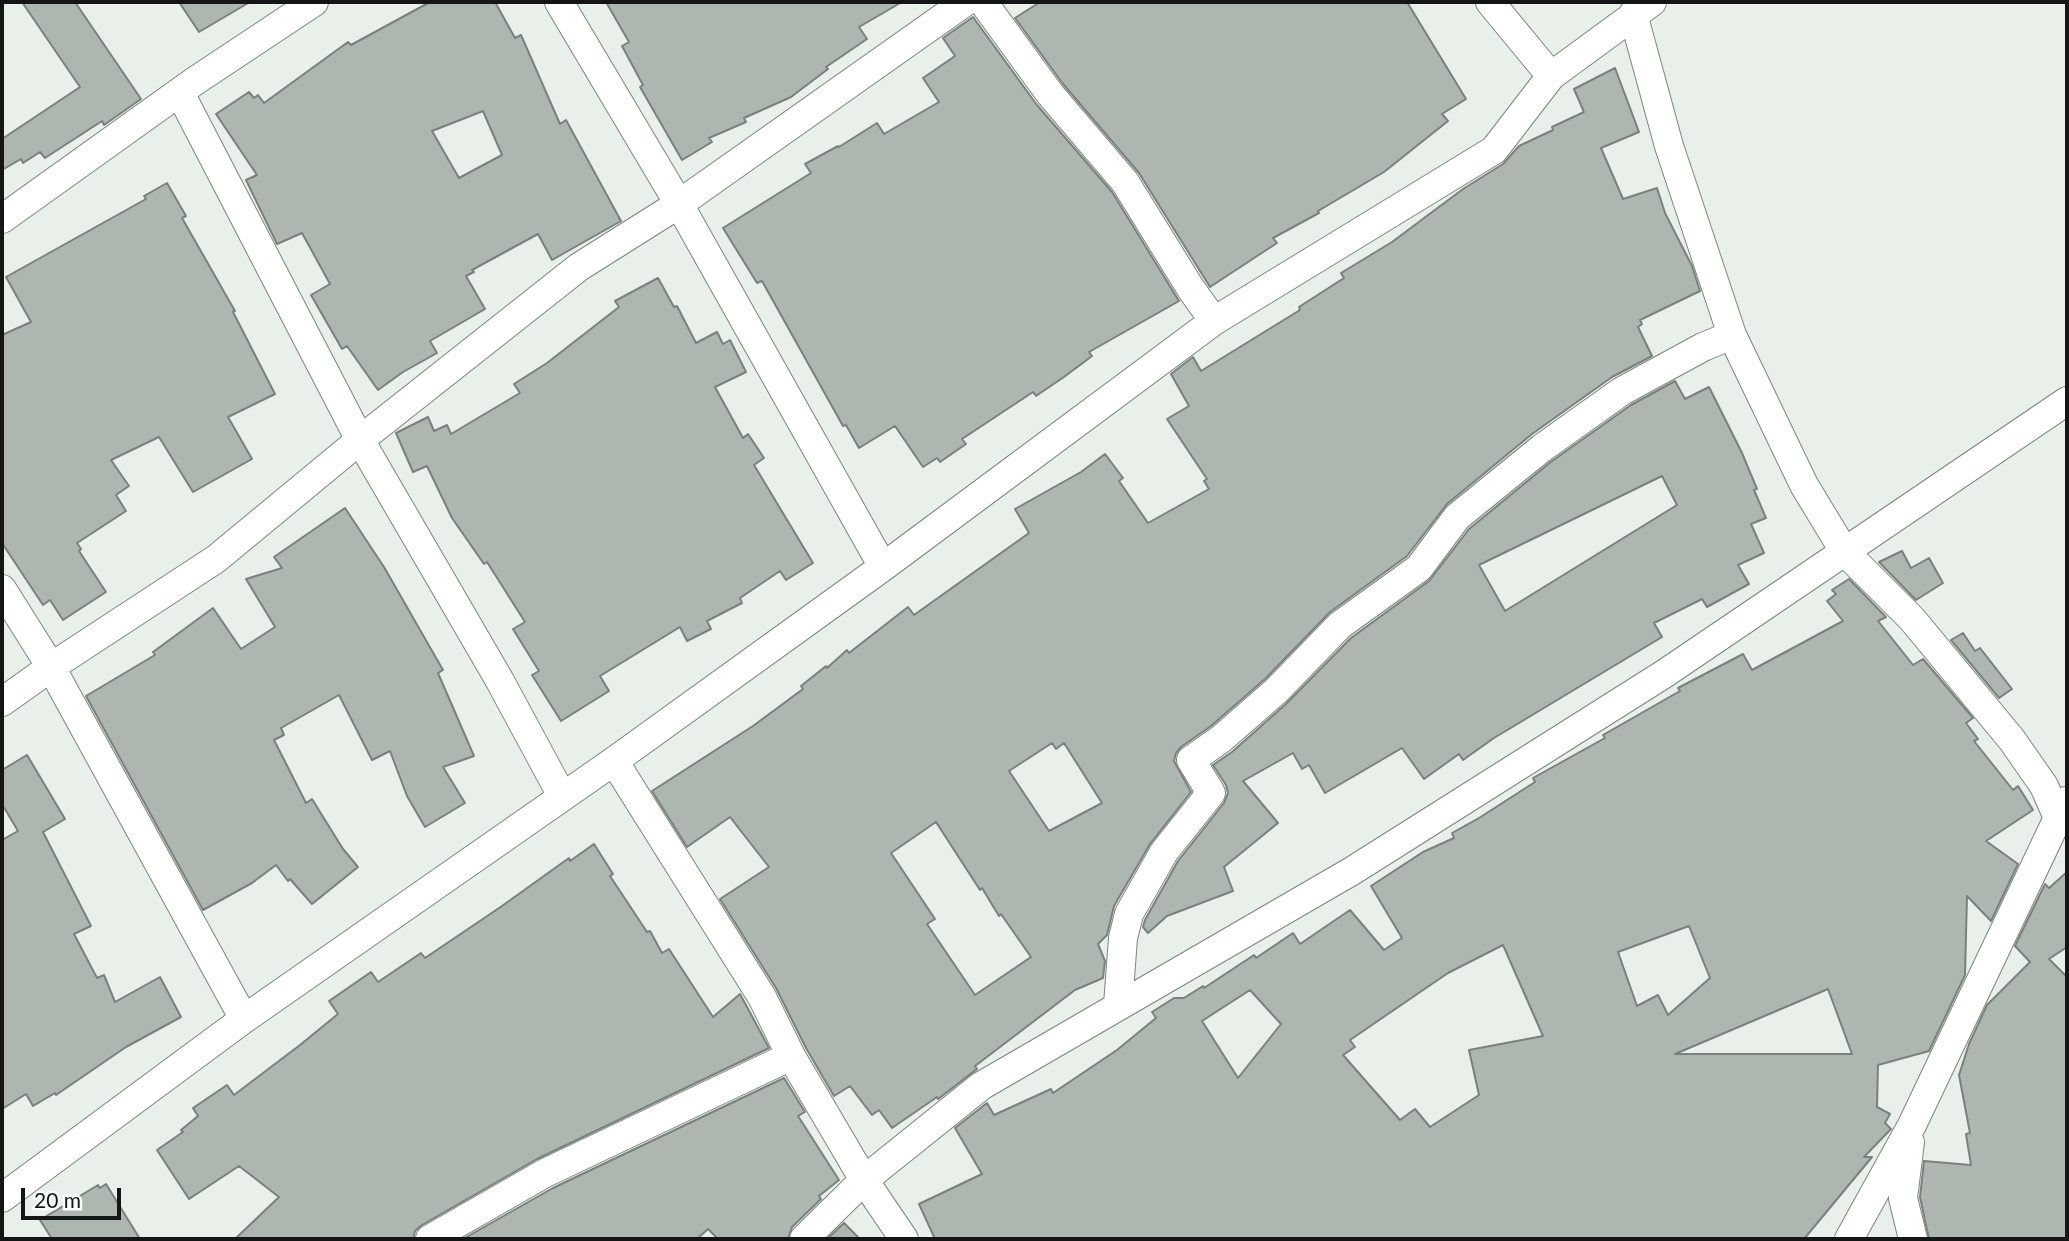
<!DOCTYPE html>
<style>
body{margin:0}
#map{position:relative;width:2069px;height:1241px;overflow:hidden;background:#e9f0ea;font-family:Lato,sans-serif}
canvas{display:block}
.frame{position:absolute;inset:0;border:4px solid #131614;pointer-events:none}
.scale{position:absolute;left:21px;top:1188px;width:100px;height:32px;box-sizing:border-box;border:4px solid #131614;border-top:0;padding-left:9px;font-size:21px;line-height:24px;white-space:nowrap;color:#131614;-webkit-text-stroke:5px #f6fef7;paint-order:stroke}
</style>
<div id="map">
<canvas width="2069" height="1241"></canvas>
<div class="frame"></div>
<div class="scale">20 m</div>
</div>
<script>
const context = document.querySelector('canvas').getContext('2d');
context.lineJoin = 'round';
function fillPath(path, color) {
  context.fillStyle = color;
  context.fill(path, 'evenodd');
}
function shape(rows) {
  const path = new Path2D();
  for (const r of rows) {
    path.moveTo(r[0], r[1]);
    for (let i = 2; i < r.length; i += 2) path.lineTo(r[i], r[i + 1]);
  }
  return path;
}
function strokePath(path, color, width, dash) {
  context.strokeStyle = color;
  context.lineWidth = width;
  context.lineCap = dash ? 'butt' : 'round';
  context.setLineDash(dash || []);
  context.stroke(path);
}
const building = shape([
 [22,2,75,2,141,99,104,125,102,121,45,158,40,152,23,163,21,159,2,170,2,139,80,87,22,2],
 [179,2,250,2,199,32,179,2],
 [430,2,495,2,515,38,521,35,560,124,566,120,621,221,552,260,538,234,472,270,474,272,466,276,485,309,430,341,437,353,403,372,378,390,347,346,342,349,311,295,330,284,302,233,277,244,246,180,257,175,216,114,249,92,254,98,258,95,264,103,348,42,351,45,430,2],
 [483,111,502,155,459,178,432,131,483,111],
 [606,2,902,2,859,27,867,39,826,67,828,69,791,97,744,118,746,122,709,138,712,142,682,160,640,87,643,85,622,46,629,42,606,2],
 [1040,2,1407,2,1466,99,1442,114,1448,121,1384,172,1318,211,1319,213,1273,238,1277,243,1210,287,1139,173,1063,84,1015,18,1040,2],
 [973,17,1037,105,1112,192,1179,301,1089,352,1092,356,1064,377,1036,396,1033,392,962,439,966,444,940,462,937,458,923,467,895,426,859,448,846,425,843,426,762,281,757,283,723,228,811,173,805,164,838,146,839,147,877,123,884,134,939,102,923,78,955,56,943,38,973,17],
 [1615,68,1639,132,1601,148,1623,199,1657,188,1665,213,1692,266,1700,291,1640,320,1642,324,1638,327,1652,356,1612,377,1532,434,1447,504,1407,556,1330,612,1265,679,1211,726,1181,747,1176,753,1174,761,1191,792,1150,844,1114,906,1107,935,1098,944,1105,961,1103,978,1075,990,975,1066,977,1069,938,1099,937,1097,892,1128,879,1110,872,1115,850,1086,834,1096,806,1048,776,988,720,899,769,867,730,817,687,847,652,791,753,726,803,689,801,686,826,666,827,668,847,650,849,653,908,607,914,615,1029,533,1015,509,1081,472,1105,454,1123,478,1119,481,1148,523,1209,489,1204,481,1207,479,1167,419,1189,406,1171,374,1193,357,1201,371,1300,310,1299,307,1344,278,1341,273,1392,242,1463,189,1503,164,1519,146,1553,130,1552,127,1584,112,1574,89,1615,68],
 [1052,743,1056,749,1064,743,1102,803,1049,831,1009,771,1052,743],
 [936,822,980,890,982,888,999,916,1001,914,1031,957,975,995,927,924,935,919,891,853,936,822],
 [167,183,186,216,182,218,235,311,233,312,275,394,228,417,252,459,193,492,159,437,111,460,129,486,116,495,126,511,77,543,81,549,79,551,106,592,63,620,50,600,43,605,2,543,2,335,31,322,6,277,146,199,144,196,167,183],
 [658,278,674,307,677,306,696,343,717,332,723,344,730,340,746,372,715,387,743,438,748,434,764,458,754,465,813,563,786,580,780,571,740,598,742,603,707,621,711,629,687,641,680,627,600,676,609,691,561,721,532,675,539,671,513,629,525,622,487,562,484,564,452,518,427,466,413,472,396,433,428,417,434,431,447,425,451,434,520,393,514,384,547,363,619,307,615,301,658,278],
 [1675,381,1685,399,1709,387,1742,453,1757,489,1754,490,1766,518,1751,524,1764,553,1738,565,1749,584,1707,607,1702,599,1654,623,1662,637,1494,738,1463,760,1459,754,1424,779,1402,748,1325,793,1309,765,1302,769,1293,753,1243,781,1278,823,1224,867,1233,891,1167,916,1148,933,1143,927,1145,920,1178,861,1224,803,1228,793,1226,785,1213,765,1232,752,1287,703,1351,638,1429,581,1469,529,1552,461,1631,405,1675,381],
 [1662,476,1677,505,1505,611,1479,565,1662,476],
 [345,508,384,567,443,670,438,673,474,756,443,767,465,803,425,827,407,796,390,751,372,760,339,695,281,728,284,735,274,740,306,803,312,799,343,849,358,867,312,904,290,879,288,881,276,865,252,883,203,910,86,696,155,655,153,652,213,608,241,649,275,627,246,579,282,568,274,557,345,508],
 [1902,551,1911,568,1929,558,1943,583,1916,600,1879,562,1902,551],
 [1849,579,1886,617,1878,621,1913,665,1923,659,1973,718,1966,723,1978,739,1974,741,2013,790,2018,786,2033,810,1986,841,2018,864,1991,921,1967,896,1965,975,1929,1051,1878,1065,1877,1107,1890,1114,1885,1123,1891,1129,1864,1157,1872,1157,1804,1239,935,1239,919,1204,982,1174,955,1128,987,1103,994,1115,1051,1089,1053,1093,1117,1050,1156,1018,1152,1012,1174,998,1184,998,1203,986,1204,988,1254,955,1256,958,1293,933,1300,944,1350,910,1384,950,1402,938,1371,886,1423,852,1454,838,1452,833,1479,818,1535,782,1533,778,1605,738,1603,735,1680,691,1678,688,1743,654,1752,670,1843,621,1827,601,1836,594,1832,590,1849,579],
 [1689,926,1710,978,1668,1015,1658,995,1637,1006,1618,952,1689,926],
 [1503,945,1543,1036,1469,1050,1479,1095,1430,1127,1415,1109,1400,1120,1343,1055,1355,1047,1350,1040,1448,973,1503,945],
 [1828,989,1852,1054,1675,1054,1828,989],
 [1250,990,1281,1024,1238,1078,1202,1021,1250,990],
 [1963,633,1975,651,1980,648,2012,689,1999,698,1951,640,1963,633],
 [27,755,65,819,43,832,91,926,74,934,97,978,104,975,115,1002,160,977,181,1017,126,1047,56,1095,55,1093,33,1106,26,1094,2,1109,2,840,18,831,2,804,2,770,27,755],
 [594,844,613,874,610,876,647,932,650,931,662,953,669,949,713,1017,740,994,769,1048,537,1159,422,1225,415,1231,413,1239,235,1239,279,1197,239,1166,189,1199,157,1150,183,1132,181,1130,198,1116,193,1108,227,1085,234,1095,300,1045,338,1014,329,1001,371,972,378,982,421,953,425,958,502,906,569,858,570,861,594,844],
 [2067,872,2067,947,2049,959,2067,977,2067,1239,1929,1239,1920,1197,1924,1161,1971,1165,1966,1134,1970,1133,1959,1075,1969,1044,1987,1005,2030,962,2015,946,2045,884,2049,888,2067,872],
 [784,1078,805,1112,798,1116,839,1180,819,1196,821,1199,792,1227,788,1239,718,1239,708,1229,697,1239,463,1239,553,1188,784,1078],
 [106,1184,140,1239,52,1239,40,1220,98,1185,100,1188,106,1184],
 [844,1223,860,1239,827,1239,844,1223]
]);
const street = shape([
 [559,2,679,204,883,567],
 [983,2,1050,94,1125,182,1191,289,1214,321],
 [1490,2,1551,76],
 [1633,14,1669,146,1732,335,1804,485,1844,551,1912,619,2012,740,2044,786,2058,818],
 [180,93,360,440,500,681,562,796],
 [2,219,195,81,314,2],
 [2,589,51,667,244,1019],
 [2,702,51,667,216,559,360,440,579,267,679,204,965,2],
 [614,761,762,997,791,1056,864,1180,904,1239],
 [1118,1005,1123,938,1129,914,1164,852,1211,793,1191,760,1221,739,1276,691,1340,625,1419,568,1457,517,1542,448,1622,391,1703,347,1732,335],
 [1910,1142,1903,1198,1913,1239],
 [2,1198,244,1019,614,761,883,567,1214,321,1494,150,1551,76,1652,2],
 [430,1239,545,1173,791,1056],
 [804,1239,864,1180,981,1086,1352,871,1664,674,2067,401],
 [1849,1239,1912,1125,2066,801]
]);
fillPath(building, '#aeb6b0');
strokePath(building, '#7a817c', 2);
strokePath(street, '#7d847f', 30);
strokePath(street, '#fff', 28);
</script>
